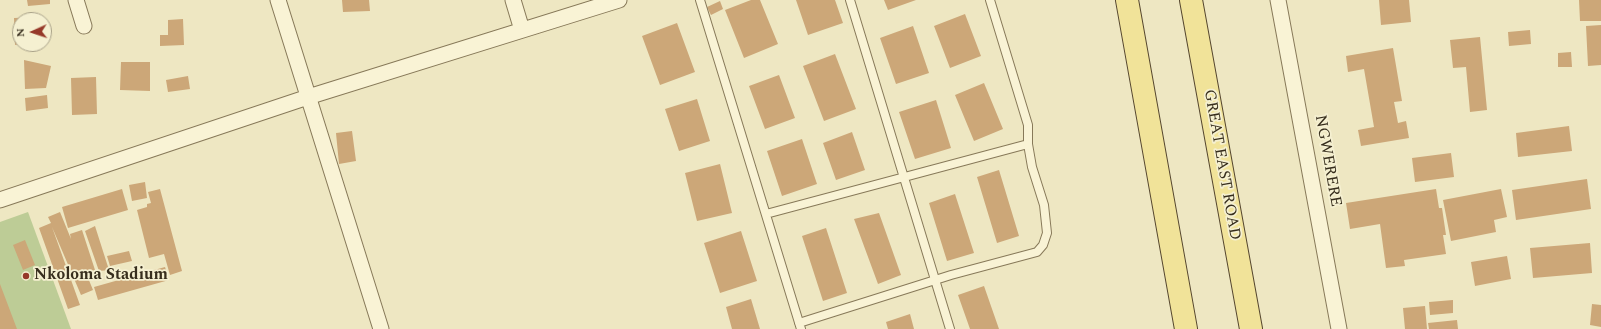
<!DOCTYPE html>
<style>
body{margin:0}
#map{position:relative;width:1601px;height:329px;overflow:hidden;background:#eee7c2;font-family:Spectral,serif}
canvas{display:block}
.north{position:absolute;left:12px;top:12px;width:40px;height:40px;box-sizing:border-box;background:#f5f0d1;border:1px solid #a9a289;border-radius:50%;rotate:267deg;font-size:11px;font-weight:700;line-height:16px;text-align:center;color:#372e1d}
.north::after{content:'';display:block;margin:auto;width:14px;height:18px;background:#963929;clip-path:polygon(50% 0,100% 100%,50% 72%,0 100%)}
</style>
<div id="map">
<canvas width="1601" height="329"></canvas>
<div class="north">N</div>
</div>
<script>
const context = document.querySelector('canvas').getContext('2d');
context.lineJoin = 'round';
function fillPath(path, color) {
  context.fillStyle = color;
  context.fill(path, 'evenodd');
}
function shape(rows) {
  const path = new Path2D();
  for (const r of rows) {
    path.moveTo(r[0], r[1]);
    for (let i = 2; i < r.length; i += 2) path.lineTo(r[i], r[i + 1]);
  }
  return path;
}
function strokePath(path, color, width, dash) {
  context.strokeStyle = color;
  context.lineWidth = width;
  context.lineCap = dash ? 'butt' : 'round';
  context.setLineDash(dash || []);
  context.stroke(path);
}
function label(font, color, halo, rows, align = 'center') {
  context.font = font + ' Spectral,serif';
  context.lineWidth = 3.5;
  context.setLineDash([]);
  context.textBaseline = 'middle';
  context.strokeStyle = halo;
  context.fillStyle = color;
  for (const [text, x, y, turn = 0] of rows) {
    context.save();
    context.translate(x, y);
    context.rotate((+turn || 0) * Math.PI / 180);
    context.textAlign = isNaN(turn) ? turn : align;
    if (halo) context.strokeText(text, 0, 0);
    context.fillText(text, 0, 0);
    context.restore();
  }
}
const green = shape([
 [28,212,71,329,0,329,0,222]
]);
const building = shape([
 [27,0,50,0,50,4,28,6],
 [342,0,369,0,370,11,343,12],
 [751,0,760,0,778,44,744,58,725,10],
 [796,0,835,0,843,23,808,35],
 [884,0,916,0,888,10],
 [1379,0,1409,0,1411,22,1381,25],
 [1579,0,1601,0,1601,21,1580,21],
 [720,1,723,9,711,15,707,7],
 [965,14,981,56,950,68,934,26],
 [39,17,39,20,20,20,20,44,15,45,14,18],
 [183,19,184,45,160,46,160,35,168,35,168,20],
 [677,23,695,72,660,85,642,36],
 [1601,25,1601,65,1588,66,1586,26],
 [913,26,929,73,896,84,880,38],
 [1530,30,1531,44,1509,46,1508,32],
 [1480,37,1487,110,1470,112,1466,67,1453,68,1450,40],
 [1393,48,1402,101,1394,102,1398,123,1406,121,1409,138,1361,146,1358,130,1374,127,1364,69,1348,72,1346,56],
 [1571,52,1572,67,1558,67,1558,53],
 [835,54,856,109,824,121,803,66],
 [24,60,51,66,46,88,25,89],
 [121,62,150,62,150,91,120,90],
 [779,75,795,118,765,129,749,86],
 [188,76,190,89,168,92,166,80],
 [96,77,97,114,72,115,71,78],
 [984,83,1003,129,974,141,955,95],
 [47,95,48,108,26,111,25,98],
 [697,99,710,141,679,151,665,109],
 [936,100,951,148,915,159,899,112],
 [1569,126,1572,151,1518,157,1516,133],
 [352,131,356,161,339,164,336,133],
 [852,132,865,170,836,180,823,143],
 [802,139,817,184,782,196,767,151],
 [1451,153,1454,177,1415,182,1412,158],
 [720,164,732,213,697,221,685,173],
 [999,170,1019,236,997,243,977,177],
 [1587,179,1591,209,1516,220,1512,190],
 [145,182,147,198,132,201,129,185],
 [122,189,128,210,68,228,62,207],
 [160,189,182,271,170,275,164,254,149,258,137,210,147,207,147,204,151,203,148,192],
 [1436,189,1439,208,1442,208,1446,235,1443,235,1446,254,1404,260,1405,266,1386,268,1380,224,1350,229,1346,203],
 [1501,189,1507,217,1494,220,1496,232,1451,241,1443,200],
 [955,194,974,253,947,261,929,203],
 [60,212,71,239,70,234,82,230,95,270,86,273,93,290,81,295,52,227,80,305,68,309,39,228,51,223,48,217],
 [879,213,901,275,878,284,854,219],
 [95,226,109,270,99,271,85,231],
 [826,228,847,293,823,301,802,236],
 [741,231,757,281,720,293,704,243],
 [25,240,35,265,23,270,13,245],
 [1590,243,1592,273,1533,278,1530,248],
 [129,251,132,261,110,266,107,256],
 [1507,256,1511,279,1475,286,1471,262],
 [165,267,169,280,98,300,94,287],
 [0,284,17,329,0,329],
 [984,286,999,329,970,329,958,295],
 [751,299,760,329,732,329,726,307],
 [1453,300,1453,313,1430,315,1429,302],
 [1592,304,1601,305,1601,327,1590,325],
 [1425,306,1427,329,1405,329,1403,308],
 [910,314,914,329,888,329,886,322],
 [1457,320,1458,329,1429,329,1428,323]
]);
const service = shape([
 [700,0,801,329],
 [850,0,950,329],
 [766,214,1028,144],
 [799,323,951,275,1037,252,1043,245,1047,233,1044,205,1032,167,1028,144,1028,125,990,0]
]);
const minor = shape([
 [76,0,84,26],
 [278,0,381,329],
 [513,0,522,30],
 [1278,0,1339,329],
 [0,200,308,97,619,0]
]);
const primary = shape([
 [1127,0,1186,329],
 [1191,0,1251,329]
]);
const markers = [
 [26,276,4,"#963929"]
];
const streetNames = [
 ["NGWERERE",1327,161,80],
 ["GREAT EAST ROAD",1221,165,80]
];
const poiNames = [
 ["Nkoloma Stadium",34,276]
];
fillPath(green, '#bdcc96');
fillPath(building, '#cca778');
strokePath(service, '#877959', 10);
strokePath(minor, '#877959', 17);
strokePath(primary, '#55462e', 24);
strokePath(service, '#f9f3d5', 8);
strokePath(minor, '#f9f3d5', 15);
strokePath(primary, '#f1e399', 22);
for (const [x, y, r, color] of markers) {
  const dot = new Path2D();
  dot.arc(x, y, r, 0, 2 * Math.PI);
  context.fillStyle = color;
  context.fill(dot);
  strokePath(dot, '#f5f0d1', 1.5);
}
label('16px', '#372e1d', '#f5f0d1', streetNames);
label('bold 16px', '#372e1d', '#f5f0d1', poiNames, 'left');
</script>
